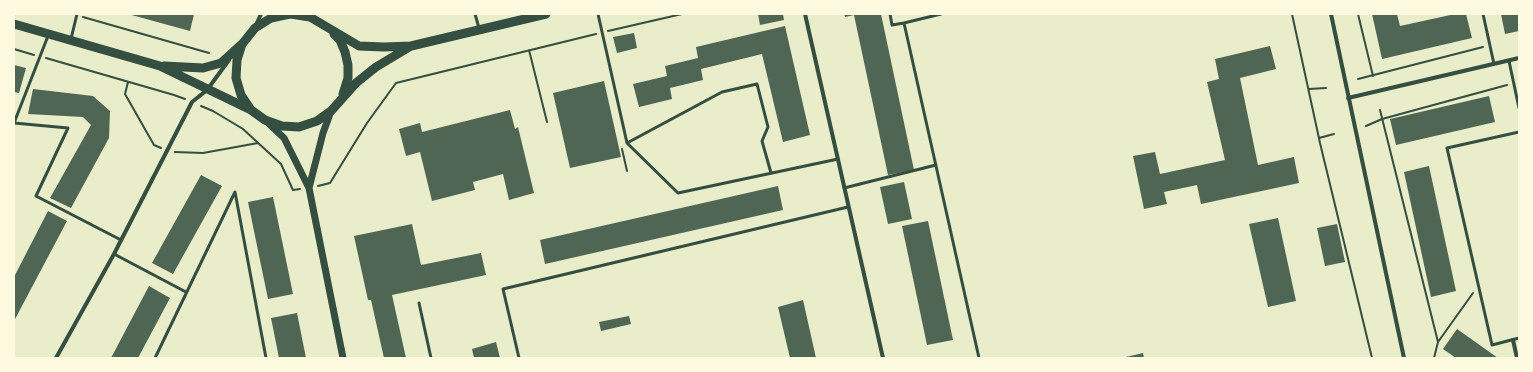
<!DOCTYPE html>
<style>
body{margin:0}
#map{position:relative;width:1533px;height:372px;overflow:hidden;background:#e9edc9;font-family:"Open Sans",sans-serif}
canvas{display:block}
.frame{position:absolute;inset:0;border:15px solid #fefae0;pointer-events:none}
</style>
<div id="map">
<canvas width="1533" height="372"></canvas>
<div class="frame"></div>
</div>
<script>
const context = document.querySelector('canvas').getContext('2d');
context.lineJoin = 'round';
function fillPath(path, color) {
  context.fillStyle = color;
  context.fill(path, 'evenodd');
}
function shape(rows) {
  const path = new Path2D();
  for (const r of rows) {
    path.moveTo(r[0], r[1]);
    for (let i = 2; i < r.length; i += 2) path.lineTo(r[i], r[i + 1]);
  }
  return path;
}
function strokePath(path, color, width, dash) {
  context.strokeStyle = color;
  context.lineWidth = width;
  context.lineCap = dash ? 'butt' : 'round';
  context.setLineDash(dash || []);
  context.stroke(path);
}
const building = shape([
 [128,14,194,14,190,31],
 [758,14,783,14,784,20,760,25],
 [844,14,881,14,914,170,888,175,854,15,845,17],
 [1372,14,1397,14,1400,26,1455,14,1466,14,1472,38,1382,59],
 [1501,14,1519,14,1519,31,1505,34],
 [785,26,810,135,783,142,762,54,701,69,703,80,670,88,672,99,639,107,633,84,667,76,665,66,698,58,696,47],
 [634,33,637,48,617,53,613,37],
 [1270,46,1276,69,1240,78,1258,165,1294,157,1299,183,1201,204,1197,185,1164,192,1167,204,1144,209,1133,156,1155,152,1160,174,1225,160,1207,82,1219,79,1215,59],
 [14,65,26,68,19,93,14,92],
 [604,81,621,157,570,168,553,93],
 [33,89,93,96,110,111,109,138,71,208,50,198,91,125,83,117,28,114],
 [1489,96,1495,122,1396,145,1390,119],
 [510,110,515,129,518,127,534,193,509,200,503,174,473,182,475,190,432,201,420,152,406,156,399,129,420,123,422,132],
 [1429,166,1456,291,1431,297,1404,172],
 [201,175,222,186,173,274,152,263],
 [904,182,912,219,888,224,880,187],
 [778,186,783,210,545,264,540,240],
 [273,197,293,294,268,299,248,202],
 [48,211,67,221,14,321,14,277],
 [1278,218,1296,301,1268,307,1249,224],
 [928,221,953,340,927,345,902,226],
 [412,224,421,265,481,253,486,275,392,295,406,358,384,358,371,300,368,300,354,236],
 [1337,224,1345,262,1325,266,1317,228],
 [149,286,170,298,138,358,111,358],
 [803,300,816,358,790,358,778,307],
 [297,313,306,358,279,358,271,318],
 [629,316,631,324,601,331,599,322],
 [1457,329,1498,358,1456,358,1443,349],
 [496,342,500,358,474,358,472,349],
 [1143,353,1144,358,1127,358,1126,357]
]);
const path = shape([
 [1292,14,1320,143,1372,358],
 [1358,14,1373,76],
 [83,17,209,53],
 [608,31,682,14],
 [14,49,34,55],
 [529,50,547,122],
 [46,58,174,95,185,99],
 [1358,79,1483,47],
 [128,82,125,94,154,145,161,148],
 [1309,89,1326,88],
 [201,106,213,111,243,129,281,164,293,190,300,189],
 [1380,110,1438,342],
 [1366,126,1382,119,1507,85],
 [1319,138,1334,134],
 [622,149,627,171],
 [175,152,203,153,258,143],
 [318,186,330,183,367,123,396,83,596,34],
 [1434,358,1438,342,1473,293]
]);
const service = shape([
 [475,14,479,28],
 [598,14,627,143],
 [890,14,892,25,904,23],
 [941,14,904,23,979,358],
 [1483,14,1494,64],
 [71,39,77,14],
 [1509,61,1519,108],
 [14,123,68,128,36,196,121,240],
 [14,123,48,36],
 [1519,132,1447,148,1492,345,1519,338],
 [771,173,762,141,768,127,757,84,722,92,627,143,678,193,838,159],
 [844,188,936,165],
 [114,254,186,292],
 [419,303,431,358],
 [155,358,235,192,266,358],
 [519,358,503,289,848,207]
]);
const minor = shape([
 [805,14,883,358],
 [1331,14,1404,358],
 [256,25,261,14],
 [1348,98,1519,58],
 [1513,340,1517,358],
 [56,358,114,254,192,102,207,90,229,60]
]);
const tertiary = shape([
 [266,121,284,138,309,188,343,358],
 [309,188,323,133,331,111]
]);
const primary = shape([
 [291,14,310,17,359,46,384,47,411,46,546,14],
 [14,24,160,66,251,110,265,120,282,126,299,127,317,121,331,111,356,83,376,67,411,46],
 [334,34,340,40,345,52,348,65,348,78,343,94],
 [242,44,237,60,236,78,241,95,251,110],
 [164,66,203,68,221,63,243,43,255,28,271,18,290,14]
]);
fillPath(building, '#4f6655');
strokePath(path, '#344e41', 2);
strokePath(service, '#344e41', 3);
strokePath(minor, '#344e41', 4);
strokePath(tertiary, '#344e41', 7);
strokePath(primary, '#344e41', 9);
</script>
